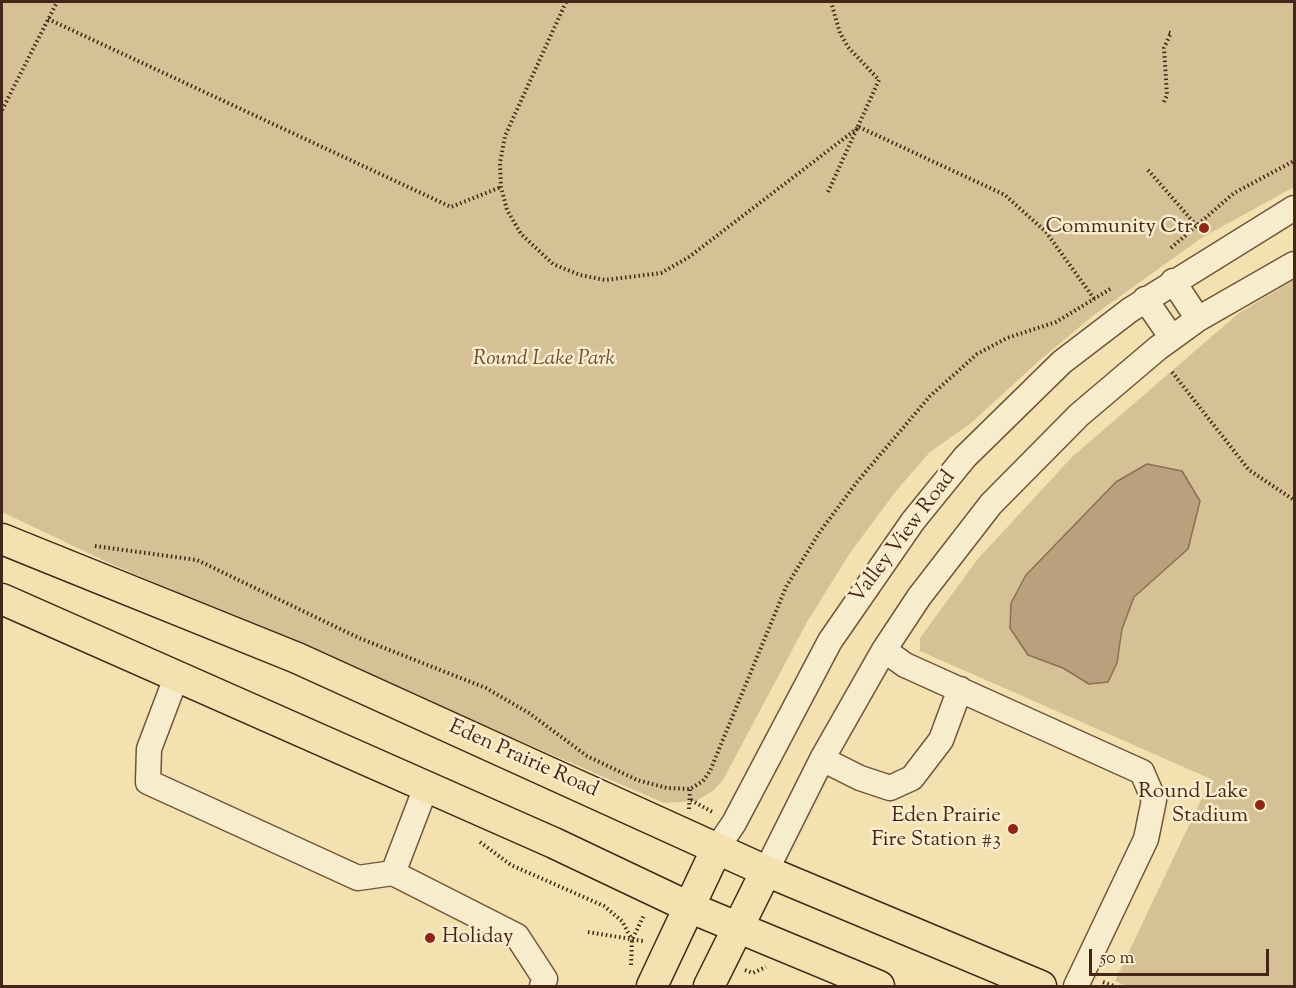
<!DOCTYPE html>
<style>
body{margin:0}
#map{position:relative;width:1296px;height:988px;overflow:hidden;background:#f3e1af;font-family:"Sorts Mill Goudy",serif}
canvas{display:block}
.frame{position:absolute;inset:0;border:3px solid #442618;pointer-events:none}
.scale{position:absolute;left:1089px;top:949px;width:180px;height:27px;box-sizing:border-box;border:3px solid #442618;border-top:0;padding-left:8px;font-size:18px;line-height:21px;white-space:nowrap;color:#442618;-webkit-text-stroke:4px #f7eccb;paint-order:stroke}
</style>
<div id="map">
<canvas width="1296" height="988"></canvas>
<div class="frame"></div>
<div class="scale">50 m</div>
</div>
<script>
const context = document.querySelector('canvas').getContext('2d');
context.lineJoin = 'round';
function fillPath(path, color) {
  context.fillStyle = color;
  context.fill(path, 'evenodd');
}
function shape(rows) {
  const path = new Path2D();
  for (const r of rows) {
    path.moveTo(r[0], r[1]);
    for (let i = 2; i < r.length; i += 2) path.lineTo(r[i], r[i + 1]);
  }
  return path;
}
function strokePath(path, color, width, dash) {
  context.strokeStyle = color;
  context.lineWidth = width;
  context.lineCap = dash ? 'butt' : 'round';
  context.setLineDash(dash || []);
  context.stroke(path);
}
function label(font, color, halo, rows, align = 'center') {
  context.font = font + ' "Sorts Mill Goudy",serif';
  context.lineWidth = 5;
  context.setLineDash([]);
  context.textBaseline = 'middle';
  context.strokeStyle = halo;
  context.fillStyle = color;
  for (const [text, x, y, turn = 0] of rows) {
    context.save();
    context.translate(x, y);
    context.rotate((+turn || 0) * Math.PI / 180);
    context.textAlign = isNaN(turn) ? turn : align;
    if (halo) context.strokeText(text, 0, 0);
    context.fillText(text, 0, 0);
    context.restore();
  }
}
const green = shape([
 [2,2,1294,2,1294,187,1203,237,1094,315,1040,360,971,423,930,452,896,491,850,553,807,622,723,780,714,790,696,801,664,803,107,562,2,512],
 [1294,280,1294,986,1127,986,1115,981,1211,779,920,651,920,638,977,560,1072,457,1239,313]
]);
const water = shape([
 [1147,464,1182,471,1200,501,1188,549,1134,597,1122,629,1117,663,1108,682,1089,684,1063,668,1028,655,1010,628,1011,603,1026,575,1116,482,1147,464]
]);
const path = shape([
 [566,2,505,136,500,163,501,187,507,210,521,234,553,264,580,275,605,280,661,273,689,257,859,127],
 [48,19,451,207,501,187],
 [1164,102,1167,95,1164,48,1171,33,1167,32],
 [2,110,57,2],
 [859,127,1005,195,1046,232,1095,300],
 [1148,170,1196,225],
 [828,192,879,80,848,47,840,33,831,2],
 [1171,248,1234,193,1294,161],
 [1172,372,1249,470,1294,500],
 [95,546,197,560,359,638,486,688,529,713,587,756,637,780,667,788,690,789,703,781,710,771,786,587,819,533,857,482,930,396,977,354,1007,338,1056,322,1112,288],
 [691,800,714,813],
 [689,809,690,789],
 [480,842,511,865,604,906,622,921,632,940],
 [588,932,643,941],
 [631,965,632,940,644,915],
 [745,970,753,973,766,967],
 [1103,982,1114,986]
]);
const minor = shape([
 [1173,281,1198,319],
 [1145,299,1172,338],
 [884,650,905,665,1142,772,1154,800,1146,839,1076,986],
 [177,675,149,749,148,782,358,878,393,873,517,936,545,979,542,986],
 [822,759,860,778,890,788,912,778,941,740,960,689],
 [717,848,734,823,830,641,913,521,965,457,1062,362,1130,310,1294,208],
 [766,871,822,759,884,650,919,597,991,504,1079,415,1158,348,1198,319,1294,264],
 [393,873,426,787]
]);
const major = shape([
 [2,539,297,658,766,871,1041,986],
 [2,599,554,843,691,908,879,986],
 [652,986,717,848],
 [709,986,766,871]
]);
const markers = [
 [1204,228,6,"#8f2418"],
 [1260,805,6,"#8f2418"],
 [1013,829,6,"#8f2418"],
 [430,938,6,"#8f2418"]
];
const poiNames = [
 ["Community Ctr",1192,228],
 ["Round Lake",1248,793],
 ["Stadium",1248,817],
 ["Eden Prairie",1001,817],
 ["Fire Station #3",1001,841],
 ["Holiday",442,938,"left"]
];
const parkNames = [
 ["Round Lake Park",544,360]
];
const streetNames = [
 ["Valley View Road",904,538,-53],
 ["Eden Prairie Road",523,760,24]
];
fillPath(green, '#d5c195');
fillPath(water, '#b8a17c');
strokePath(water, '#8a7054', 1.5);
strokePath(minor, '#70553e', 27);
strokePath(major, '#442618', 33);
strokePath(path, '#442618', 4, [1.5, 3]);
strokePath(minor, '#f7eccb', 24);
strokePath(major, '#f3e1af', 30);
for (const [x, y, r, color] of markers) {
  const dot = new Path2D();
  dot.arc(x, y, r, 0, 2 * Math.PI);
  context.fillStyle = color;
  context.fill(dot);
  strokePath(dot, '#f7eccb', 2);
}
label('21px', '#442618', '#f7eccb', poiNames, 'right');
label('italic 21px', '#684d37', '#f7eccb', parkNames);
label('21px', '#442618', '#f7eccb', streetNames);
</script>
